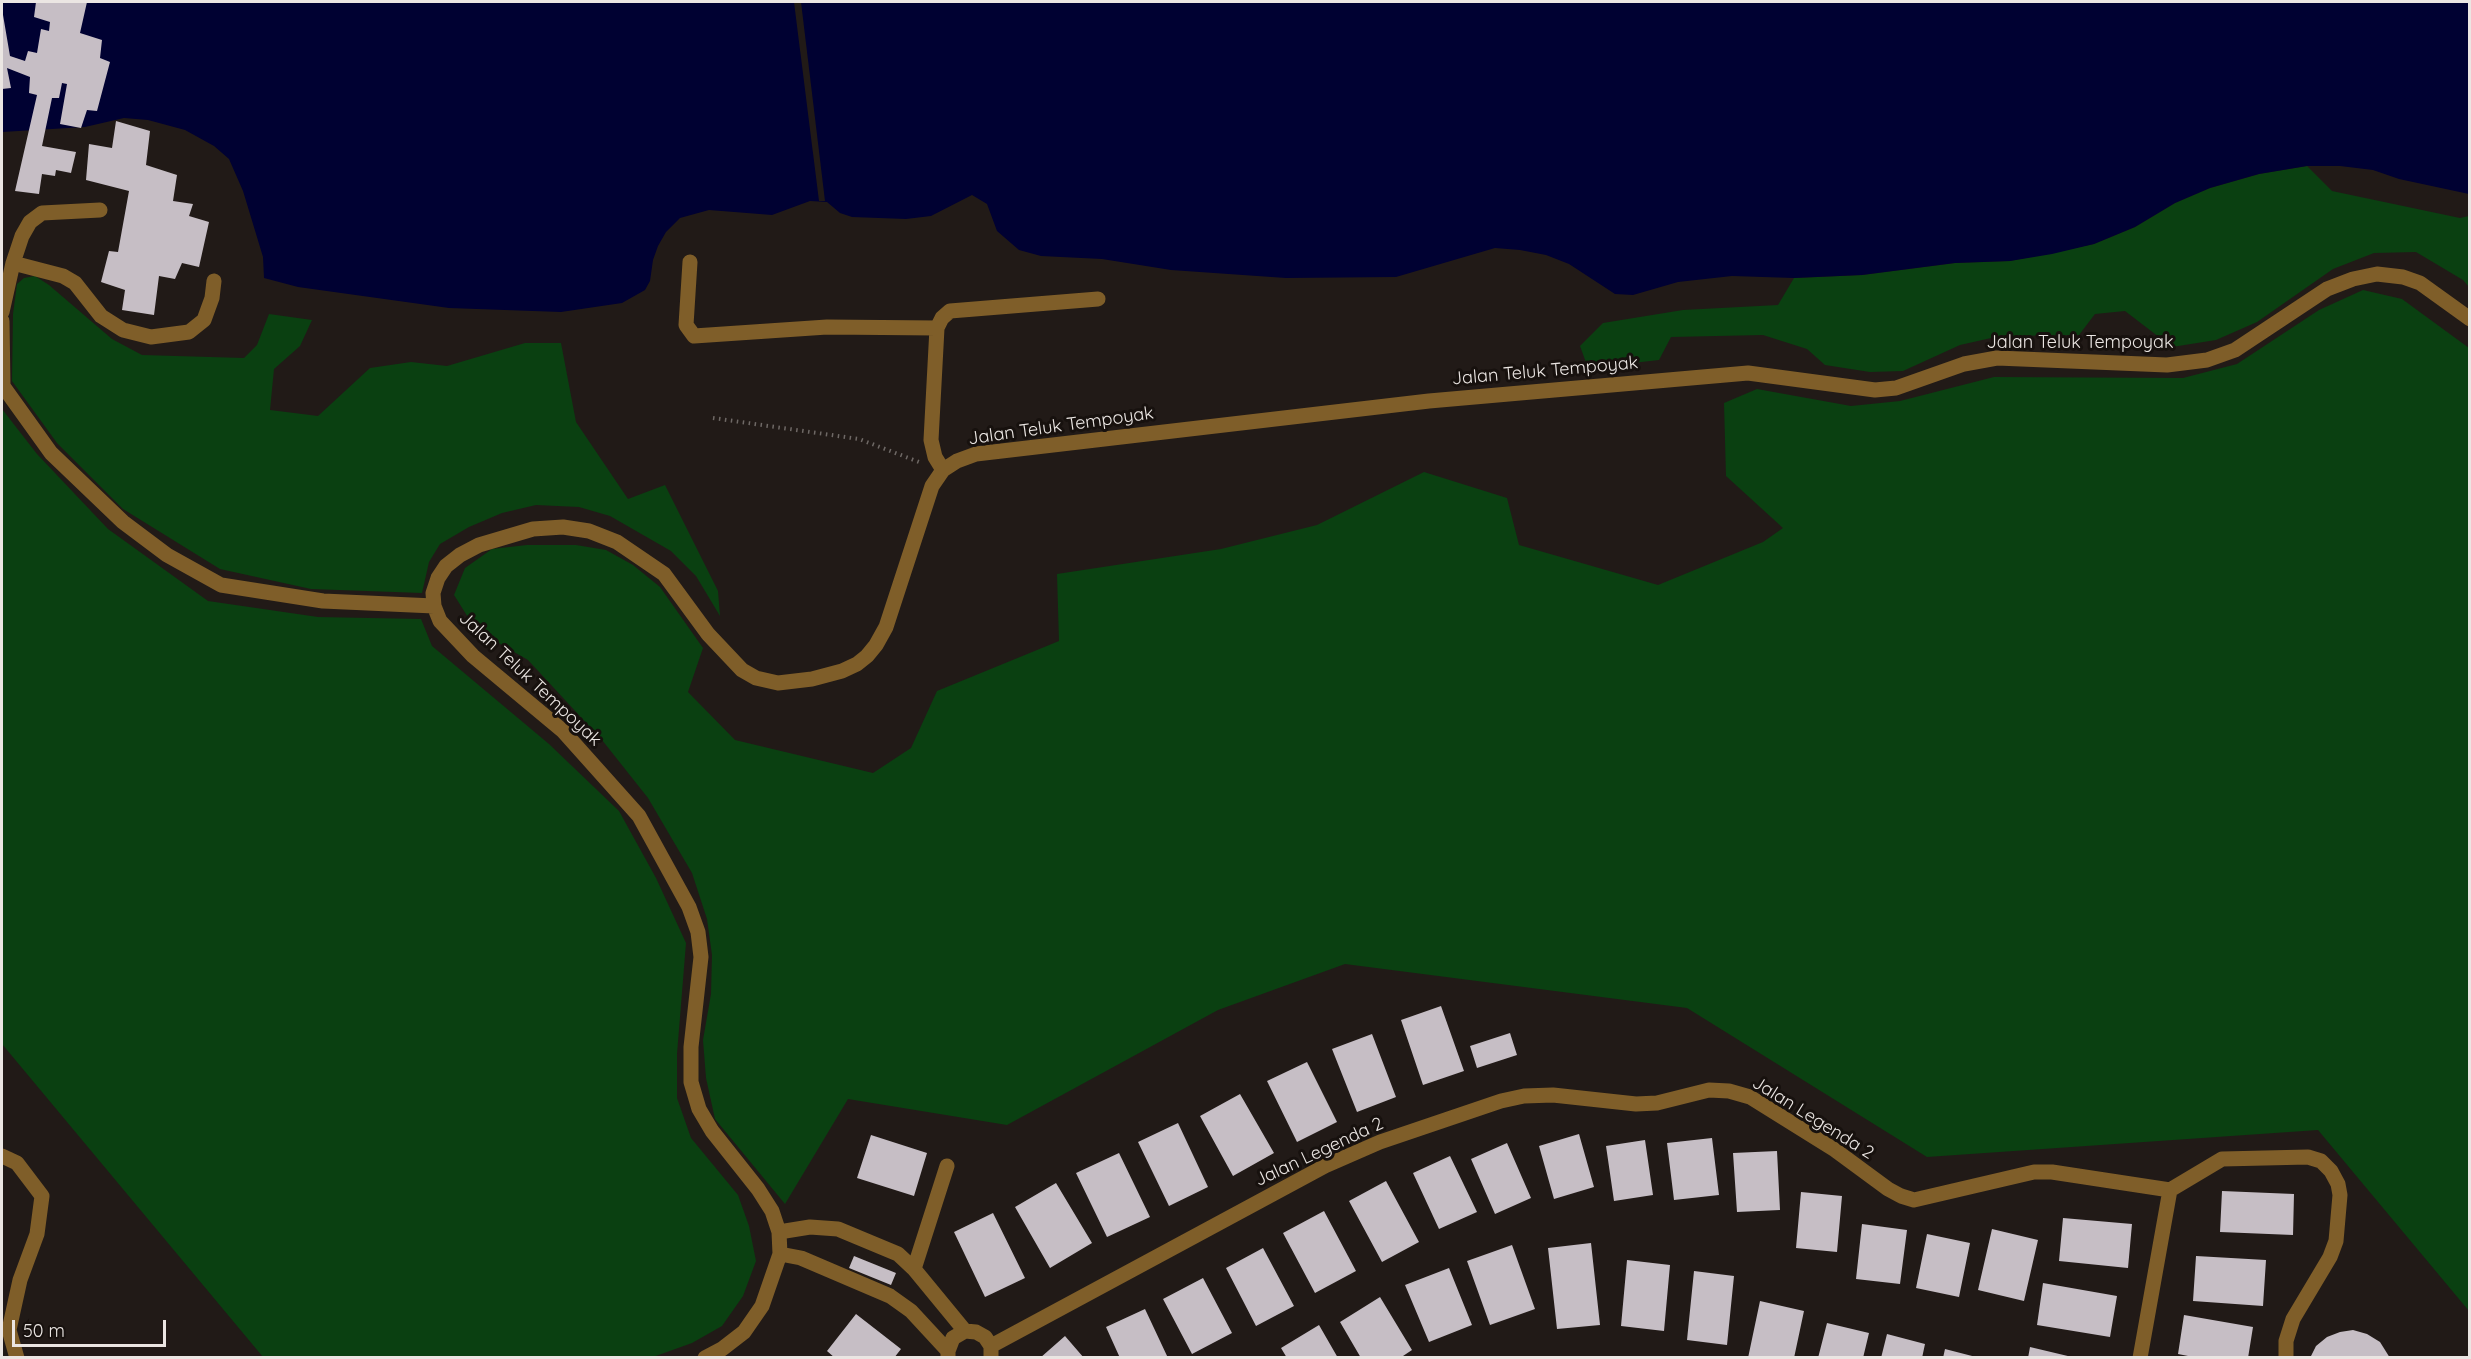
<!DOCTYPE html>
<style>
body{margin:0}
#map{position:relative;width:2471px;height:1359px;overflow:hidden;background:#211a17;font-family:Quicksand,sans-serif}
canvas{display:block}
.frame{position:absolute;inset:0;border:3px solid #ebe6e3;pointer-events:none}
.scale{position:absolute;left:12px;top:1320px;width:154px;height:27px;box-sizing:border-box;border:3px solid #ebe6e3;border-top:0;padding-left:8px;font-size:18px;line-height:21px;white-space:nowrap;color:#ebe6e3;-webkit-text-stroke:4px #17110e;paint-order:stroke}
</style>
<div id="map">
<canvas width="2471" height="1359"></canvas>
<div class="frame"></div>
<div class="scale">50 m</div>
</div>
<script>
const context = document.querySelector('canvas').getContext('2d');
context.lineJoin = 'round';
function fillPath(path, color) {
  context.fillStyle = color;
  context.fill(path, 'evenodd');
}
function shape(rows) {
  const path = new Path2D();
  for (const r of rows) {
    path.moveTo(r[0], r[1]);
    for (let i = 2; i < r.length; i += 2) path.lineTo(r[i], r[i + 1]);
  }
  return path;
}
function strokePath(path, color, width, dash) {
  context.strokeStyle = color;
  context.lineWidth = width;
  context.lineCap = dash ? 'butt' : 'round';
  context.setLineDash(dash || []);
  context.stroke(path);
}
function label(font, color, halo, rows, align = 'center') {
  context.font = font + ' Quicksand,sans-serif';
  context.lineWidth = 6;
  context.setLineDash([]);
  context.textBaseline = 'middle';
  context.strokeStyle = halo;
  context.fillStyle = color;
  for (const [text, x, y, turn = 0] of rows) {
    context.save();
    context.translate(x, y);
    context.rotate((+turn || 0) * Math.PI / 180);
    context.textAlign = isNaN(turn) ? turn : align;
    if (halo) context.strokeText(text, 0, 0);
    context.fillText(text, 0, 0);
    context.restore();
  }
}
const green = shape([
 [2307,166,2332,191,2460,218,2469,216,2469,287,2463,280,2416,252,2374,253,2333,269,2257,322,2216,340,2172,347,2125,311,2095,314,2079,335,2000,336,1960,345,1903,371,1870,372,1825,365,1807,349,1763,335,1671,337,1659,360,1588,368,1580,346,1603,323,1683,310,1778,305,1794,278,1862,275,1955,263,2010,261,2094,244,2135,227,2175,203,2210,188,2259,174],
 [35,276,49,285,112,339,142,355,244,358,257,345,269,314,312,320,300,346,274,369,270,410,318,416,370,368,411,362,447,366,525,343,561,343,576,422,628,499,665,485,718,591,720,616,696,576,671,551,610,516,579,507,536,505,502,513,469,527,440,544,429,562,422,593,311,589,220,569,123,509,57,443,12,381,13,314,17,284,24,278],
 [2363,290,2402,299,2469,348,2469,1311,2318,1130,1927,1157,1687,1008,1345,964,1218,1010,1007,1125,848,1099,785,1204,715,1119,706,1078,703,1040,711,994,712,955,707,919,692,873,648,798,602,740,528,660,476,630,454,595,465,568,492,549,527,545,576,545,606,550,633,565,660,587,703,648,688,692,735,740,873,773,911,748,937,691,1059,641,1057,574,1221,549,1317,525,1424,472,1507,498,1519,545,1658,585,1763,542,1783,528,1726,476,1724,403,1757,389,1851,406,1900,401,1994,377,2183,378,2237,364,2319,310],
 [2,409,37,454,108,529,208,601,318,617,421,619,432,646,549,744,619,811,656,878,686,943,677,1054,677,1098,691,1138,738,1195,749,1226,756,1261,743,1296,722,1326,692,1343,653,1357,263,1357,2,1044]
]);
const water = shape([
 [2,2,2469,2,2469,194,2399,179,2373,170,2340,166,2307,166,2259,174,2210,188,2175,203,2135,227,2094,244,2052,254,2010,261,1955,263,1862,275,1794,278,1732,276,1678,282,1633,295,1615,294,1569,264,1546,255,1520,250,1495,248,1396,277,1286,278,1171,270,1102,259,1041,256,1019,250,997,231,987,204,972,195,931,216,906,219,852,217,840,213,827,202,810,201,772,215,709,210,680,218,666,232,658,246,653,260,650,281,645,290,622,303,561,312,449,308,298,287,264,278,263,257,243,191,229,159,214,146,185,130,148,120,124,118,85,127,2,132]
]);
const pier = shape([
 [794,2,801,2,825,201,819,201]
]);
const building = shape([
 [36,2,87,2,80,33,102,40,100,58,110,62,97,111,87,110,81,128,60,124,67,84,62,83,59,98,52,98,42,146,76,152,71,173,56,170,55,176,42,174,39,194,15,191,37,95,29,93,30,77,7,68,11,88,2,89,2,9,10,56,25,61,28,51,37,53,41,29,49,31,50,22,34,17],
 [116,121,150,131,146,165,177,175,173,201,193,204,189,216,209,222,199,267,182,263,175,279,159,276,154,315,122,310,125,290,101,282,109,251,118,252,129,191,86,180,89,144,112,148],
 [1441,1006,1464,1071,1423,1085,1401,1020],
 [1510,1033,1517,1055,1477,1068,1470,1046],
 [1372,1034,1396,1097,1357,1112,1332,1049],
 [1307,1062,1337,1122,1297,1142,1267,1081],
 [1240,1094,1274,1153,1233,1176,1200,1116],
 [1178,1123,1208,1187,1169,1206,1138,1142],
 [1579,1134,1594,1187,1554,1199,1539,1146],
 [871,1135,927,1153,914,1196,857,1178],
 [1712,1138,1719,1195,1674,1200,1667,1143],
 [1645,1140,1653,1195,1614,1201,1606,1146],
 [1507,1143,1531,1198,1495,1214,1471,1159],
 [1777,1151,1780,1210,1737,1212,1733,1153],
 [1119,1153,1150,1217,1107,1237,1076,1173],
 [1450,1156,1477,1212,1439,1229,1413,1173],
 [1386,1181,1419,1242,1382,1262,1349,1201],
 [1056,1183,1092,1243,1050,1268,1015,1207],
 [2222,1191,2294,1194,2293,1235,2220,1232],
 [1801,1192,1842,1196,1837,1252,1796,1248],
 [1324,1211,1356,1271,1315,1293,1283,1233],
 [993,1213,1025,1278,985,1297,954,1232],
 [2063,1218,2132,1224,2128,1268,2059,1261],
 [1862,1224,1907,1230,1900,1284,1856,1279],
 [1992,1229,2038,1240,2024,1301,1978,1290],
 [1927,1234,1970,1243,1959,1297,1916,1288],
 [1591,1243,1600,1325,1557,1329,1548,1248],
 [1512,1245,1535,1309,1490,1325,1467,1261],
 [1263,1248,1294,1306,1256,1326,1226,1268],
 [854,1256,896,1273,891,1285,849,1268],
 [2196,1256,2266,1260,2263,1306,2193,1301],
 [1627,1260,1670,1265,1664,1331,1621,1326],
 [1449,1268,1472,1325,1429,1342,1405,1285],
 [1694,1271,1734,1276,1727,1345,1687,1340],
 [1203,1278,1232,1333,1192,1354,1163,1299],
 [2043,1283,2117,1296,2110,1337,2037,1325],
 [1380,1297,1412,1350,1400,1358,1361,1358,1340,1322],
 [1760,1301,1804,1311,1794,1358,1748,1358],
 [1145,1309,1168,1358,1120,1358,1106,1327],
 [856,1314,901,1349,894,1358,835,1358,827,1351],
 [2184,1315,2253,1327,2248,1358,2198,1358,2178,1354],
 [1827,1323,1869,1333,1863,1358,1818,1358],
 [1319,1325,1338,1358,1287,1358,1281,1348],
 [2353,1330,2367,1334,2380,1342,2390,1358,2310,1358,2316,1346,2327,1337,2340,1332],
 [1887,1334,1925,1344,1922,1358,1881,1358],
 [1065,1336,1084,1358,1040,1358],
 [2030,1347,2072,1357,2072,1358,2028,1358],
 [1945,1349,1976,1357,1976,1358,1943,1358]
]);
const path = shape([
 [713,418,859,439,919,462]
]);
const minor = shape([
 [690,262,686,325,694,336,827,327,937,328],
 [13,263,63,276,75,283,101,316,123,330,151,337,189,332,204,320,212,298,214,281],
 [2,312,13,263,22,236,30,222,42,213,100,210],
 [2,321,3,386,51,453,123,522,167,555,221,585,323,601,434,606],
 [943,470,935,457,931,440,937,328,942,318,950,311,1098,299],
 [2,1156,17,1163,42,1196,37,1234,20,1280,9,1330,17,1358],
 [2170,1190,2222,1159,2308,1157,2321,1161,2331,1171,2338,1184,2340,1195,2336,1241,2330,1257,2293,1319,2286,1341,2286,1358],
 [779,1232,810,1227,838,1229,898,1254,914,1269,965,1331],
 [780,1254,801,1258,890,1296,911,1311,948,1351],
 [914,1269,947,1166],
 [991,1346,1325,1166,1380,1142,1501,1101,1524,1096,1553,1095,1636,1104,1657,1103,1709,1090,1729,1091,1750,1097,1835,1150,1888,1189,1901,1196,1914,1200,2034,1172,2052,1172,2170,1190],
 [705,1358,722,1349,744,1332,762,1306,780,1254,779,1232,772,1211,758,1189,712,1131,699,1109,691,1082,691,1047,701,957,698,932,689,907,639,816,563,731,473,656,440,621,434,606,433,593,438,578,446,566,460,555,479,545,533,529,563,527,589,531,617,542,664,574,708,634,742,670,756,678,778,683,812,679,842,671,857,664,867,656,876,645,886,627,932,486,943,470,957,461,976,454,1429,401,1748,373,1875,390,1896,388,1964,364,1997,358,2167,365,2207,360,2235,350,2327,289,2353,279,2377,274,2403,277,2420,283,2470,319],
 [948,1358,948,1351,953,1338,965,1331,976,1332,985,1337,991,1346,991,1358],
 [2140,1358,2170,1190]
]);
const streetNames = [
 ["Jalan Teluk Tempoyak",2080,343],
 ["Jalan Teluk Tempoyak",1545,371,-5],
 ["Jalan Teluk Tempoyak",1061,426,-8],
 ["Jalan Teluk Tempoyak",530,679,43],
 ["Jalan Legenda 2",1813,1118,32],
 ["Jalan Legenda 2",1319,1152,-25]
];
fillPath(green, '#0a4011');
fillPath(water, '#000132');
fillPath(pier, '#211a17');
fillPath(building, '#c6bec5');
strokePath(path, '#6f6966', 4, [1.5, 4.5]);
strokePath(minor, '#7f5e29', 15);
label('18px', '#ebe6e3', '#17110e', streetNames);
</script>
